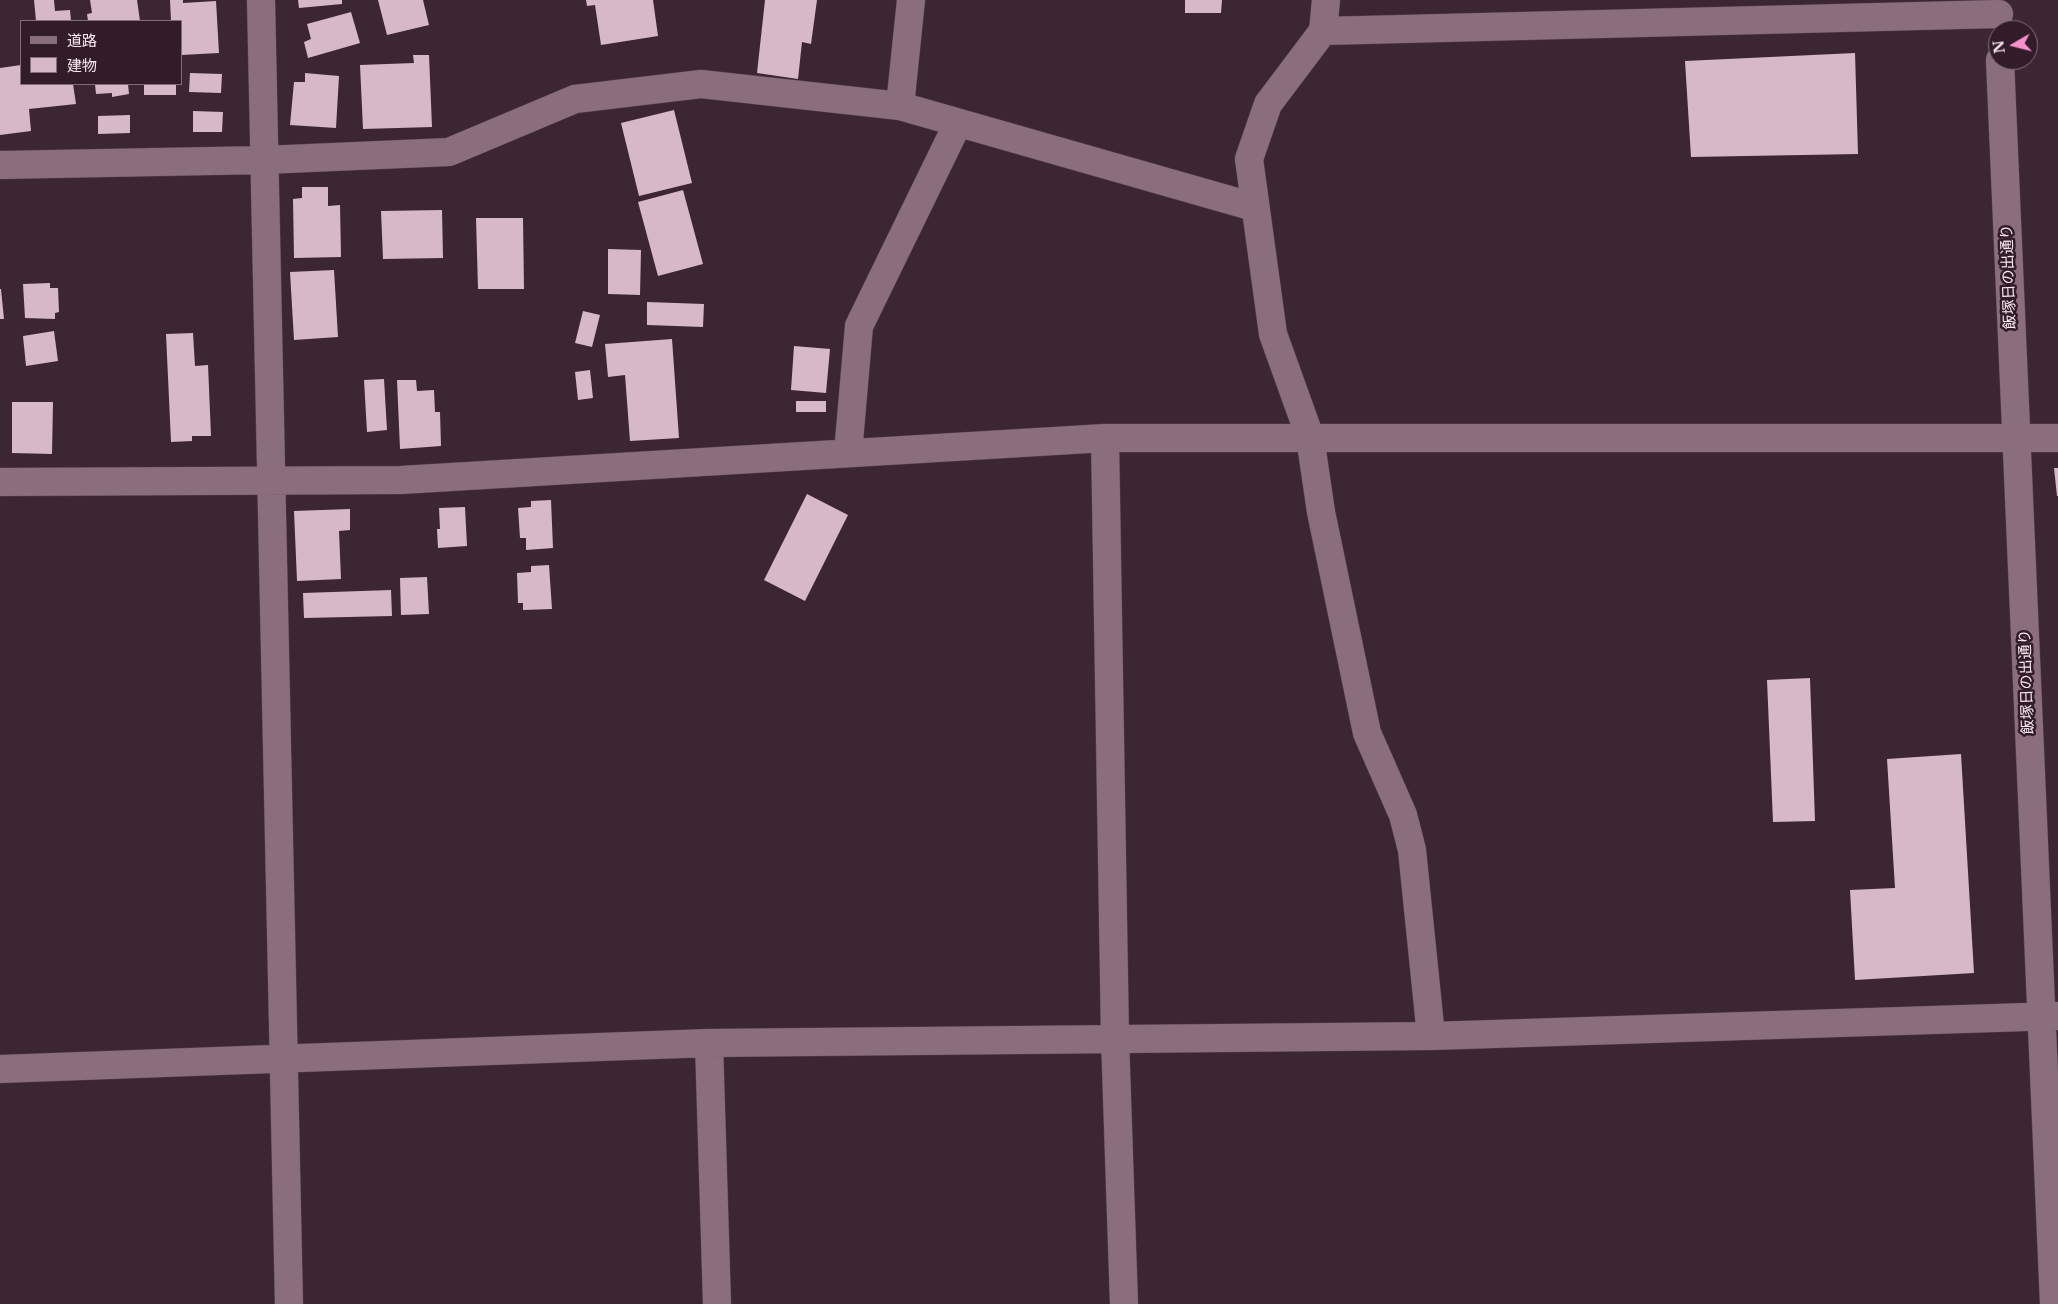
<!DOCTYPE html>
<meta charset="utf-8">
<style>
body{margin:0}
#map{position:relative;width:2058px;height:1304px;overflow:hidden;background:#3d2633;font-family:"Libre Baskerville","Noto Sans JP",serif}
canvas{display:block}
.legend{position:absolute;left:20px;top:20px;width:162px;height:65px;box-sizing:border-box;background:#321c29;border:1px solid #816e79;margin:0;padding:6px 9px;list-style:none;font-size:15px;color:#f8e8f0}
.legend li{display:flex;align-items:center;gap:10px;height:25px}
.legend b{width:25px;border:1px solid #816e79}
.north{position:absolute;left:1988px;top:20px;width:50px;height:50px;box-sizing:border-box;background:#321c29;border:1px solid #816e79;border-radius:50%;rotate:262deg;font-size:14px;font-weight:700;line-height:20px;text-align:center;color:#f8e8f0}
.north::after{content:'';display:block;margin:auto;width:18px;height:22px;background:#f890cc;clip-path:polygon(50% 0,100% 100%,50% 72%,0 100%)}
</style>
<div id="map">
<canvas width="2058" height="1304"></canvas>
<ul class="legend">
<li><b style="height:6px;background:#8a6e7d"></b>道路</li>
<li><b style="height:14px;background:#d7b8c8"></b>建物</li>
</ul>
<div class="north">N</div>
</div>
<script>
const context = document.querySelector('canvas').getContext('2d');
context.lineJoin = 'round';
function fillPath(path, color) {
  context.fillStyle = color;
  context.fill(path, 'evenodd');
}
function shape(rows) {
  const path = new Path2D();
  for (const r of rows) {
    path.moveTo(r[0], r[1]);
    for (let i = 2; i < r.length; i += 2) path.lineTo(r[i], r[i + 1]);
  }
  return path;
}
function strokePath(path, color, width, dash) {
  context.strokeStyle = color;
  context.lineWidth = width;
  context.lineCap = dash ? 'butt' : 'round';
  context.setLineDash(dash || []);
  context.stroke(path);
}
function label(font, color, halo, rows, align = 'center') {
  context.font = font + ' "Libre Baskerville","Noto Sans JP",serif';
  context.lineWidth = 5;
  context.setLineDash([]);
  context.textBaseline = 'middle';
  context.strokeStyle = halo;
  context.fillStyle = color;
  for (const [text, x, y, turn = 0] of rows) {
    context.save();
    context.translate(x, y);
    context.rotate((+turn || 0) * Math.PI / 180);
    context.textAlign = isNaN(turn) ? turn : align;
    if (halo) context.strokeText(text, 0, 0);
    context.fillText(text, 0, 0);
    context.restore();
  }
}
const building = shape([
 [34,0,54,0,55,11,70,10,71,21,36,21],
 [90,0,137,0,140,21,88,21,87,14,92,13],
 [170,0,183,0,183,3,216,1,219,53,181,55,181,21,171,21],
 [298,0,342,0,342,4,299,8],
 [378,0,423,0,429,25,387,35],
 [586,0,653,0,658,36,601,45,595,5,587,6],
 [765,0,817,0,811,44,802,42,798,79,757,73],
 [1185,0,1222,0,1221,13,1185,13],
 [351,12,360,43,308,58,304,42,311,39,307,24],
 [1855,53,1858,154,1691,157,1685,61],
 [413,55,429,55,432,127,363,129,360,65,414,63],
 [21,65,21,84,73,84,76,104,29,109,31,131,0,135,0,68],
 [190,73,222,74,221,93,189,92],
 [305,73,339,76,336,128,290,125,294,82,305,82],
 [95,84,128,84,129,94,112,97,112,93,96,94],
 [144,84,176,84,176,95,144,95],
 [674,110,692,183,639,196,621,123],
 [193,111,223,112,222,132,193,132],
 [130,115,130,133,98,134,98,116],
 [302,187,328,187,328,206,340,205,341,257,294,258,293,199,302,198],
 [683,190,703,264,658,276,638,202],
 [442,210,443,258,383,259,381,211],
 [476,218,523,218,524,289,478,289],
 [608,249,641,250,640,295,608,294],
 [334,270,338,337,294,340,290,272],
 [50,283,50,288,58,288,59,312,55,313,55,319,25,318,23,284],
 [0,289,1,289,4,319,0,319],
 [647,302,704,304,703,327,647,325],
 [583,311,600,315,592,347,575,343],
 [54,331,58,361,26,366,23,336],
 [193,333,195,366,208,365,211,436,192,436,192,441,171,442,166,334],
 [672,339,679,438,630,441,625,375,608,377,605,344],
 [794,346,830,349,826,393,791,390],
 [590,370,593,398,578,400,575,372],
 [384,379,387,430,367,432,364,380],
 [397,380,416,380,417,391,434,390,435,412,440,412,441,446,400,449],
 [796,401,826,401,826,412,796,412],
 [12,402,53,402,52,454,12,453],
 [2054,468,2058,468,2058,496,2057,496],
 [807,494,848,515,805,601,764,580],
 [551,500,553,548,526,550,526,538,520,538,518,508,531,507,531,501],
 [465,507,467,546,438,548,437,529,440,529,439,508],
 [350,509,350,530,339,531,341,579,297,581,294,511],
 [549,565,552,609,523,610,523,603,518,603,517,573,531,572,531,566],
 [427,577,429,614,401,615,400,578],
 [391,590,392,616,304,618,303,593],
 [1810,678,1815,821,1773,822,1767,680],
 [1961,754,1974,973,1855,980,1850,890,1895,888,1887,759]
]);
const minor = shape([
 [261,0,289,1304],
 [1326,0,1323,31,1268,104,1249,159,1273,334,1310,437,1321,512,1367,733,1403,815,1412,850,1431,1036],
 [1323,31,1999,14],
 [2000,60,2054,1304],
 [900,106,911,0],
 [0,165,264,160,449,152,575,99,701,84,900,106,1254,207],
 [1105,438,1115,1038,1124,1304],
 [848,453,859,326,958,123],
 [0,482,401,480,1105,438,2058,438],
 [709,1043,717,1304],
 [0,1069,709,1043,1431,1036,2058,1016]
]);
const streetNames = [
 ["飯塚日の出通り",2009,277,-92],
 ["飯塚日の出通り",2027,682,-92]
];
fillPath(building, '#d7b8c8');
strokePath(minor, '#56424d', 29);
strokePath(minor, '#8a6e7d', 28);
label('15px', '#f8e8f0', '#321c29', streetNames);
</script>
